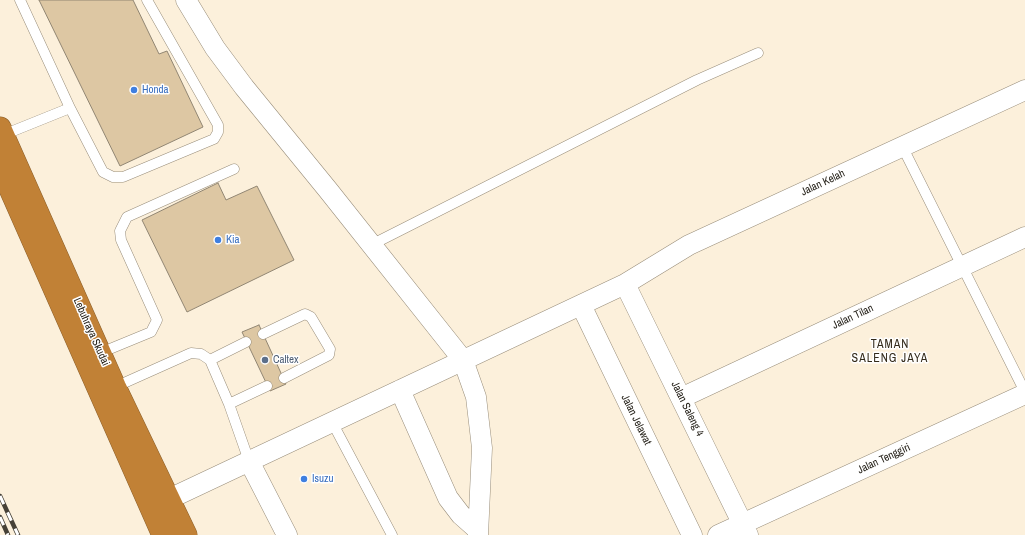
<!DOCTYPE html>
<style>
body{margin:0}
canvas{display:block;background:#fcf0db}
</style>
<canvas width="1025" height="535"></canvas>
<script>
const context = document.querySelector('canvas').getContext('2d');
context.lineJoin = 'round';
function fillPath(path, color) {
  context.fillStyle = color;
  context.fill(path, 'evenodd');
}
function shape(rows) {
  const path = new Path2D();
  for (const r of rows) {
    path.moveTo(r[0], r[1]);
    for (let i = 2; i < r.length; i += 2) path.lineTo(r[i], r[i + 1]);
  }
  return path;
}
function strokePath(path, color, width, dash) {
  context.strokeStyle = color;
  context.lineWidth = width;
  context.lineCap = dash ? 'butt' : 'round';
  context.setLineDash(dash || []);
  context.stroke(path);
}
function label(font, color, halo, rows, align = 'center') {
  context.font = font + ' "Archivo Narrow",sans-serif';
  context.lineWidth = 3;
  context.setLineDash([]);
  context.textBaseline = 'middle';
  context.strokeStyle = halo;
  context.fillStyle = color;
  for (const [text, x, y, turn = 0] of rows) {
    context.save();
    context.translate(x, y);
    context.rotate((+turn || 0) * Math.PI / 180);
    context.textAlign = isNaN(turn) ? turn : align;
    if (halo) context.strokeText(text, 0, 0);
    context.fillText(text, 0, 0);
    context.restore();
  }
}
const building = shape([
 [39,0,133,0,159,54,167,51,203,127,120,166,39,0],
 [218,183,226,200,257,186,294,260,187,312,142,220,218,183],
 [259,325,286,384,270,391,242,332,259,325]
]);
const lane = shape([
 [70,108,103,172,113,177,123,177,214,139,218,132,218,125,147,0],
 [3,135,70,108,20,0],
 [902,146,1025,392],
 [371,245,697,80,758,53],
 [263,334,305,314,311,317,330,349,329,355,284,378],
 [100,353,151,332,157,320,121,240,120,231,127,217,234,169],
 [210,360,246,342],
 [115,387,191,353,201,354,210,360,229,404,249,461],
 [229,404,267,386],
 [332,422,392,535]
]);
const street = shape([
 [186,0,215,48,244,87,328,190,463,360,476,397,482,448,478,535],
 [625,284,748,535],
 [581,305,692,535],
 [400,390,448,498,461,515,478,530],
 [681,398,1025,237],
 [249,461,287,535],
 [169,499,625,284,689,245,1025,90],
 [718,535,1025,394]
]);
const highway = shape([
 [0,128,115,387,186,535],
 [0,166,163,535]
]);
const rail = shape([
 [0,496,18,535],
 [0,517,8,535]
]);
const markers = [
 [134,90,4,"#3f7fe0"],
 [218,240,4,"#3f7fe0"],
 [265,360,4,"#5c6f8a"],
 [304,479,4,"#3f7fe0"]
];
const shopNames = [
 ["Honda",142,90],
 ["Kia",226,240],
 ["Isuzu",312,479]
];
const streetNames = [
 ["Jalan Kelah",823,183,-25],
 ["Jalan Tilan",853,317,-25],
 ["Lebuhraya Skudai",91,332,66],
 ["Jalan Saleng 4",687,409,64],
 ["Jalan Jelawat",636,420,64],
 ["Jalan Tenggiri",884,459,-25]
];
const serviceNames = [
 ["Caltex",273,360]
];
const neighbourhoodNames = [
 ["TAMAN",890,345],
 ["SALENG JAYA",890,359]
];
fillPath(building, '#ddc7a3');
strokePath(building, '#918673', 1);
strokePath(lane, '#988d7a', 11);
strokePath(street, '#988d7a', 21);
strokePath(highway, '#8b602d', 23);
strokePath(lane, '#fff', 10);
strokePath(street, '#fff', 20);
strokePath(highway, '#c18136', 22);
strokePath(rail, '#464137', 4.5);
strokePath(rail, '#fff', 3, [9]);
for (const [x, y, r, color] of markers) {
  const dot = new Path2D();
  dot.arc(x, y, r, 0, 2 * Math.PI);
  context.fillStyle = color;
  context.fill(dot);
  strokePath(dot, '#fff', 1.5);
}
label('11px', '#366cbe', '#fff', shopNames, 'left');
label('11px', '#28241c', '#fff', streetNames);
label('11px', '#4e5e75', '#fff', serviceNames, 'left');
context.letterSpacing = '1px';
label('12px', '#332a1a', '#fff', neighbourhoodNames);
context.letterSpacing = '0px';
</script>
